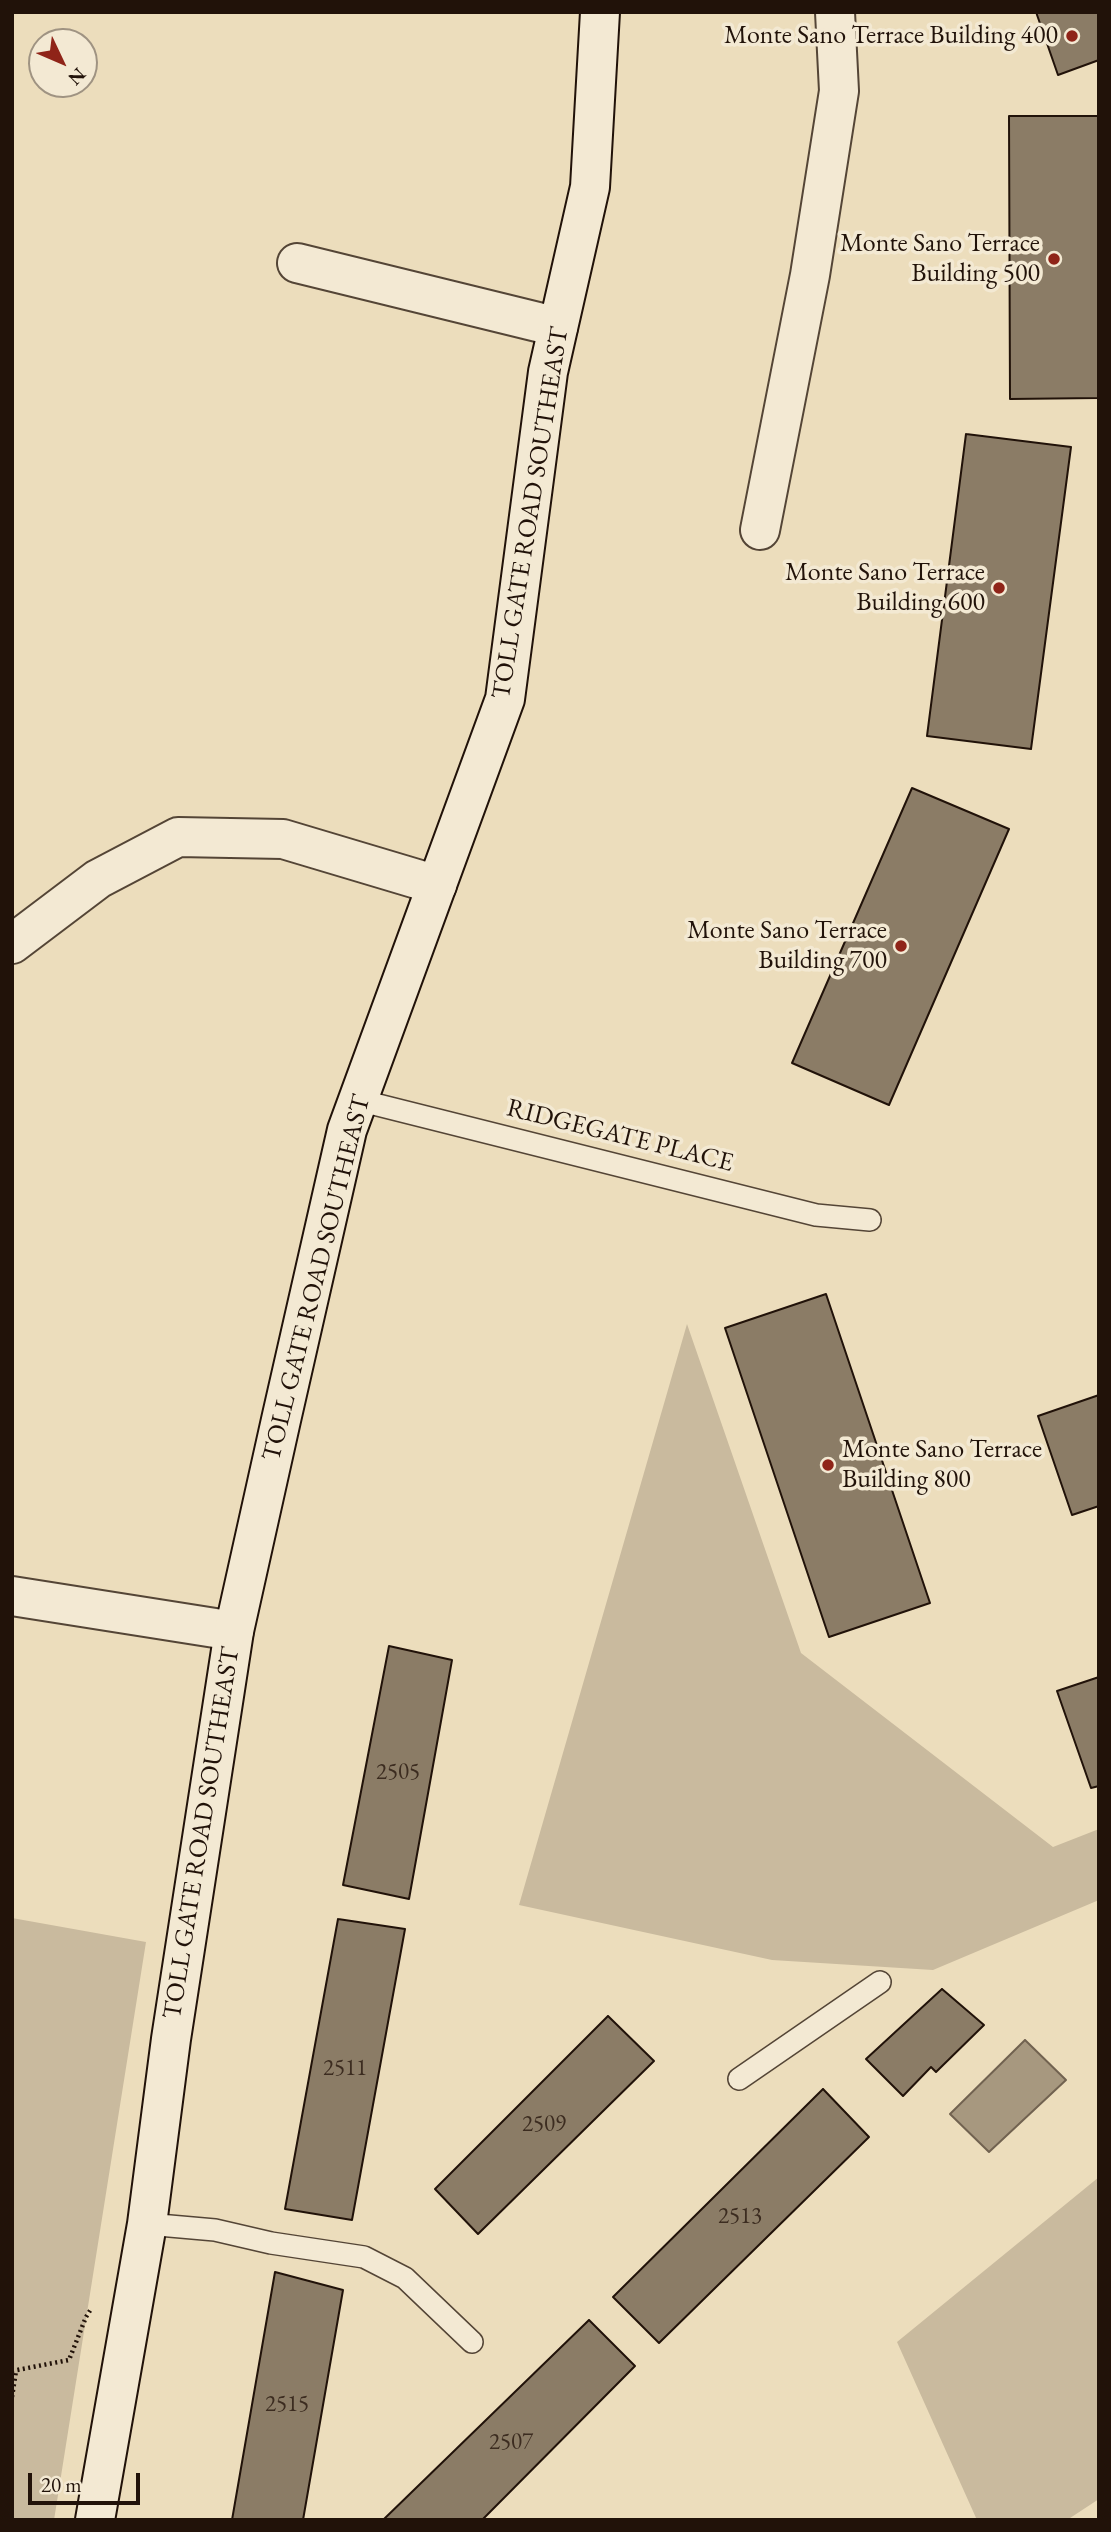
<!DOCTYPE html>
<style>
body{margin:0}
#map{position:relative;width:1111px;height:2532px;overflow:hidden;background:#ecddbc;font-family:"EB Garamond",serif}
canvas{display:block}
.frame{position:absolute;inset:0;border:14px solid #211209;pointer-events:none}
.north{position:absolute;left:28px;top:28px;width:70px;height:70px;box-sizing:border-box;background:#f3e9d3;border:2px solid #9f9382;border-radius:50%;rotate:134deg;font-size:19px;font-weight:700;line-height:28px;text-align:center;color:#211209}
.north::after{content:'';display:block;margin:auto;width:24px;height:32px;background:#8f2418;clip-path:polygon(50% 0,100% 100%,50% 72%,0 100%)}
.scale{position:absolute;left:28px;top:2473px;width:112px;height:32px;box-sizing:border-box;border:4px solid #211209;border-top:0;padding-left:9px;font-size:21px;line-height:24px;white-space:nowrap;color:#211209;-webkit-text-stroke:5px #f3e9d3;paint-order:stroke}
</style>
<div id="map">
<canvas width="1111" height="2532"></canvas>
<div class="frame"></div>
<div class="north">N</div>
<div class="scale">20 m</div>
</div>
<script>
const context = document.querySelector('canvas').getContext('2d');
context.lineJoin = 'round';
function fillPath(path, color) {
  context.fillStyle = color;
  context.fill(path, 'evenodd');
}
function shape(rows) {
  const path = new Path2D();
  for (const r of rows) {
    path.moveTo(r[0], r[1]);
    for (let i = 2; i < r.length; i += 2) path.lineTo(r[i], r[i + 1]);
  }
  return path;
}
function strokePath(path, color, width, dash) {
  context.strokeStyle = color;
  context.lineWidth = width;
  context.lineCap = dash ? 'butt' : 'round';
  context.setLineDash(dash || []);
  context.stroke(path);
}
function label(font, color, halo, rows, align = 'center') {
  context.font = font + ' "EB Garamond",serif';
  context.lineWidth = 7;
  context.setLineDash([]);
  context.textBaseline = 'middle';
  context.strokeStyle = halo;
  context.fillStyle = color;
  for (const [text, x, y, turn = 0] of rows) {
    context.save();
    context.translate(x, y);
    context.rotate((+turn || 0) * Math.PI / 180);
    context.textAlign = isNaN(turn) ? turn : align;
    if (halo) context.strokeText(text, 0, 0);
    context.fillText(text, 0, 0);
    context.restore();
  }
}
const green = shape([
 [687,1324,801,1653,1053,1847,1099,1829,1099,1900,933,1970,772,1960,519,1905],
 [12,1918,146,1942,54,2520,12,2520],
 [1099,2177,1099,2499,1067,2520,977,2520,897,2342]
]);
const water = shape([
 [1025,2040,1066,2080,989,2152,950,2114,1025,2040]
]);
const building = shape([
 [1036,12,1099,12,1099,60,1058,75,1036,12],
 [1009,116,1099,116,1099,398,1010,399,1009,116],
 [966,434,1071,447,1031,749,927,736,966,434],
 [912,788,1009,829,889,1105,792,1063,912,788],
 [826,1294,930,1603,829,1637,725,1328,826,1294],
 [1099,1395,1099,1506,1072,1515,1038,1416,1099,1395],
 [389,1646,452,1660,409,1899,343,1885,389,1646],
 [1099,1677,1099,1786,1091,1788,1057,1691,1099,1677],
 [338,1919,405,1929,352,2220,285,2209,338,1919],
 [942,1989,984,2025,936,2072,931,2067,903,2096,866,2059,942,1989],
 [608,2016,654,2061,478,2234,435,2189,608,2016],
 [823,2089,869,2137,659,2343,613,2297,823,2089],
 [275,2272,343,2290,303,2520,232,2520,275,2272],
 [589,2320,635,2366,482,2520,383,2520,589,2320]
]);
const path = shape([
 [12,2371,69,2360,86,2317,91,2309],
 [12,2397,16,2371]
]);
const lane = shape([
 [358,1100,816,1215,870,1220],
 [739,2079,880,1982],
 [147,2224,215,2230,271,2243,364,2257,405,2278,472,2342]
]);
const street = shape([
 [297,263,558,327],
 [760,530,810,275,839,91,835,12],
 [12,944,98,879,178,837,283,839,437,885],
 [12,1596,234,1631]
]);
const secondary = shape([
 [95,2520,147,2224,171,2039,234,1631,281,1420,347,1130,505,699,548,372,590,187,600,12]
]);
const markers = [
 [1072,36,7,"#8f2418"],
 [1054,259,7,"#8f2418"],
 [999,588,7,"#8f2418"],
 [901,946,7,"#8f2418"],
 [828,1465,7,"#8f2418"]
];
const numberNames = [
 ["2505",398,1773],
 ["2511",345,2069],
 ["2509",544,2125],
 ["2513",740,2217],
 ["2515",287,2405],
 ["2507",511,2443]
];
const poiNames = [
 ["Monte Sano Terrace Building 400",1058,36],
 ["Monte Sano Terrace",1040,244],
 ["Building 500",1040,274],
 ["Monte Sano Terrace",985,573],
 ["Building 600",985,603],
 ["Monte Sano Terrace",887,931],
 ["Building 700",887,961],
 ["Monte Sano Terrace",842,1450,"left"],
 ["Building 800",842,1480,"left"]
];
const streetNames = [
 ["TOLL GATE ROAD SOUTHEAST",531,513,-81],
 ["RIDGEGATE PLACE",620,1136,14],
 ["TOLL GATE ROAD SOUTHEAST",317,1278,-76],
 ["TOLL GATE ROAD SOUTHEAST",202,1833,-81]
];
fillPath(green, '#c9ba9e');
fillPath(water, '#a7987f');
strokePath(water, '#716250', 2);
fillPath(building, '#8b7c66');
strokePath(building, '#211209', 2);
strokePath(lane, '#544536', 24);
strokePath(street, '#544536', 42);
strokePath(secondary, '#211209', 42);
strokePath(path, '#211209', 4.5, [2, 3.5]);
strokePath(lane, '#f3e9d3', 21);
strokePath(street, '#f3e9d3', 38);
strokePath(secondary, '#f3e9d3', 38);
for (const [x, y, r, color] of markers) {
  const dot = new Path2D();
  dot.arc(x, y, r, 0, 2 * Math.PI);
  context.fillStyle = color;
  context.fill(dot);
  strokePath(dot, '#f3e9d3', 2.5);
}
label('23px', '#3c2c20', null, numberNames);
label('26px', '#211209', '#f3e9d3', poiNames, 'right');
label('26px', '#211209', '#f3e9d3', streetNames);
</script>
